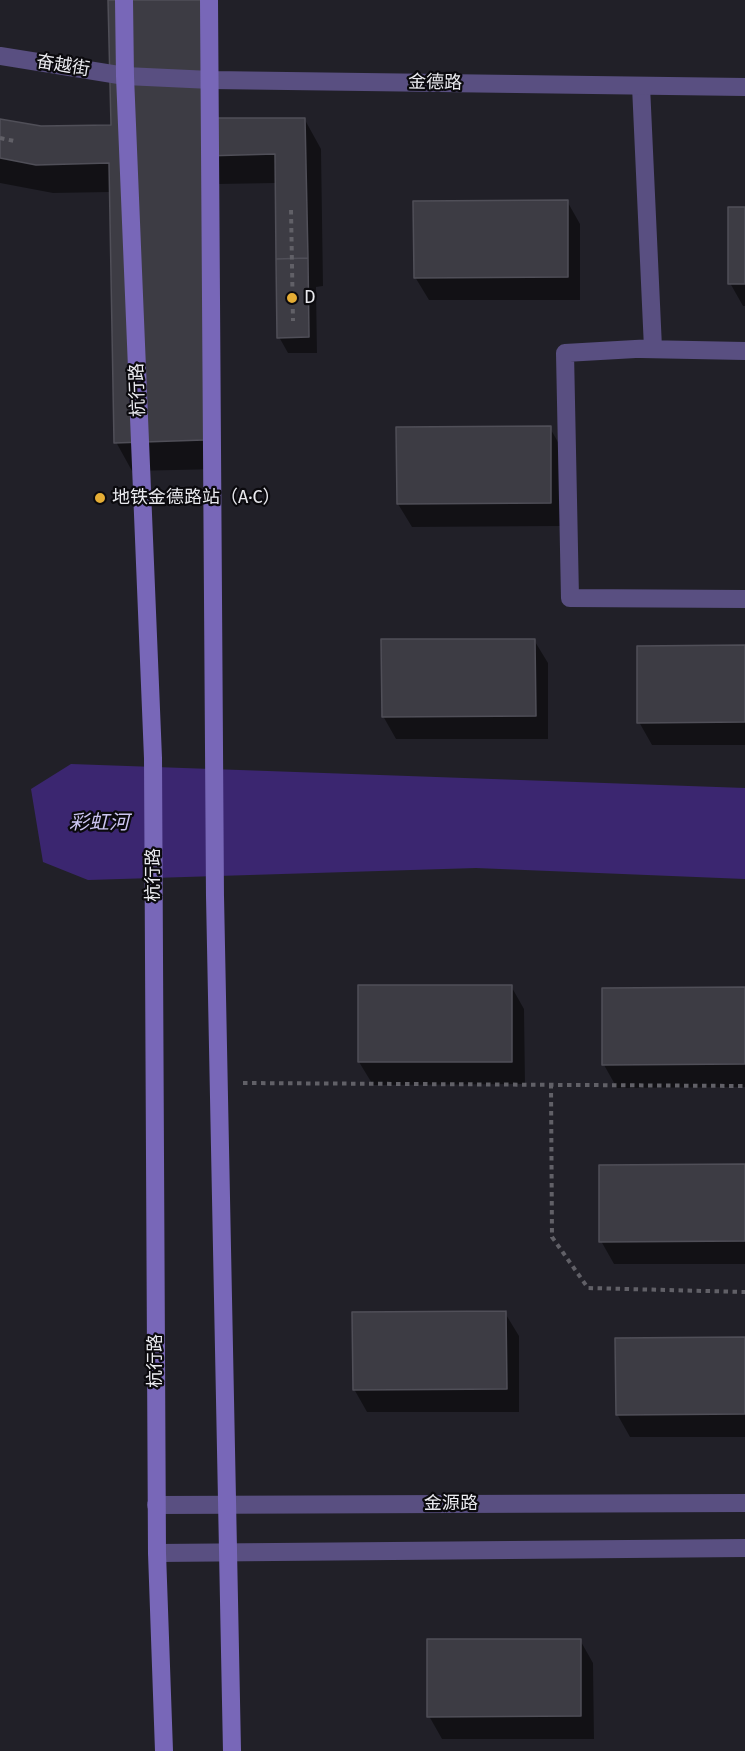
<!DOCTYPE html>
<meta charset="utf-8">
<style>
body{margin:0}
canvas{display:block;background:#212028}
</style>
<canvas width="745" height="1751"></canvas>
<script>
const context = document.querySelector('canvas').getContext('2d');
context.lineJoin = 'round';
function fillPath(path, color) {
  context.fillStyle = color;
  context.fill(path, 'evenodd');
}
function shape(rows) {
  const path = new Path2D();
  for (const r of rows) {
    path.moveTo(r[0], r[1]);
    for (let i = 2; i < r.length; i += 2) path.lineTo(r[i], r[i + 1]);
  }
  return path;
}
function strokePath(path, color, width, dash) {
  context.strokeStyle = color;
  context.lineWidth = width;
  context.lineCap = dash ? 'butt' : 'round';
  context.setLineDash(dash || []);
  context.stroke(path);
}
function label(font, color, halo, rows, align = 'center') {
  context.font = font + ' "Fira Sans","Noto Sans SC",sans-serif';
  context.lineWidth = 4.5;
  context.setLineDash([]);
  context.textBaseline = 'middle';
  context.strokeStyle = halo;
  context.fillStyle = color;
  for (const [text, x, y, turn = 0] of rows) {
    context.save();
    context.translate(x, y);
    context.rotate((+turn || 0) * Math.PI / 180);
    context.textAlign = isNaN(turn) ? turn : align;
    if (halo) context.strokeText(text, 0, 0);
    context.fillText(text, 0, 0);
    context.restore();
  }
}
const water = shape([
 [71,764,745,788,745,879,476,868,88,880,43,862,31,789]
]);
const shadow = shape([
 [109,0,218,120,305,120,321,149,323,286,316,287,317,353,288,353,279,337,277,183,219,184,220,469,132,471,116,442,111,192,53,193,0,183,0,121,41,127,113,126],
 [567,201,580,224,580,300,429,300,415,277],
 [745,208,745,306,743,306,730,283],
 [550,428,563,451,563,526,412,527,398,504],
 [534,640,548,663,548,739,396,739,383,716],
 [745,647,745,745,652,745,639,722],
 [511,986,524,1009,525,1084,373,1085,359,1062],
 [745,989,745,1087,617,1088,604,1065],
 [745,1166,745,1264,614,1264,601,1241],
 [505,1313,519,1336,519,1412,367,1412,354,1389],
 [745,1339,745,1437,630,1437,617,1414],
 [580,1640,593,1663,594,1739,442,1739,429,1716]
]);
const building = shape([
 [108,0,201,0,203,118,305,118,308,258,276,259,275,154,204,156,204,440,114,443,109,163,36,165,0,158,0,119,41,126,111,125,108,0],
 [568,200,568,277,414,278,413,201,568,200],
 [728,207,745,207,745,284,728,284,728,207],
 [308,258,309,337,277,338,276,259,308,258],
 [551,426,551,503,397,504,396,427,551,426],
 [381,639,535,639,536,716,382,717,381,639],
 [745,645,745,722,637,723,637,646,745,645],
 [358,985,512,985,512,1062,358,1062,358,985],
 [745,987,745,1064,602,1065,602,988,745,987],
 [745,1164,745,1241,599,1242,599,1165,745,1164],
 [506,1311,507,1389,353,1390,352,1312,506,1311],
 [745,1337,745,1414,616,1415,615,1338,745,1337],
 [427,1639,581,1639,581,1716,427,1717,427,1639]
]);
const path = shape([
 [0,138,14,141],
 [291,210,293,321],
 [243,1083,745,1086],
 [551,1084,552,1237,588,1288,745,1292]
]);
const minor = shape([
 [641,86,653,348,565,353,570,598,745,599],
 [641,349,745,351]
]);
const tertiary = shape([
 [0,56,125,76,211,80,745,87],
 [156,1505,745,1503],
 [157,1553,745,1548]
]);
const secondary = shape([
 [124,0,125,76,153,758,157,1553,164,1751],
 [209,0,215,896,232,1751]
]);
const markers = [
 [292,298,6,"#e5ad35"],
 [100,498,6,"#e5ad35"]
];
const streetNames = [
 ["奋越街",63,66,9],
 ["金德路",435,83,1],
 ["杭行路",138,390,-92],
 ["杭行路",154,875,-90],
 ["杭行路",156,1361,-90],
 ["金源路",451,1504]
];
const poiNames = [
 ["D",304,298],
 ["地铁金德路站（A·C）",112,498]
];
const waterNames = [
 ["彩虹河",99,823]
];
fillPath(water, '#3b2670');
fillPath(shadow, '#0007');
fillPath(building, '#3d3c44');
strokePath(building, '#504f58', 1.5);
strokePath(path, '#616067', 4, [4.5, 4.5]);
strokePath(minor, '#594f81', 18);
strokePath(tertiary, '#594f81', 18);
strokePath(secondary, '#7867b8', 18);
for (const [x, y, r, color] of markers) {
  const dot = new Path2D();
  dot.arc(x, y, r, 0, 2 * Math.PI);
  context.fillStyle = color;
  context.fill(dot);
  strokePath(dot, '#0b0a0e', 2);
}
label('18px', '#eaeaef', '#0b0a0e', streetNames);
label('18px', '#eaeaef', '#0b0a0e', poiNames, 'left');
label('italic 20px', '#ccc5f1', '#0b0a0e', waterNames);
</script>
